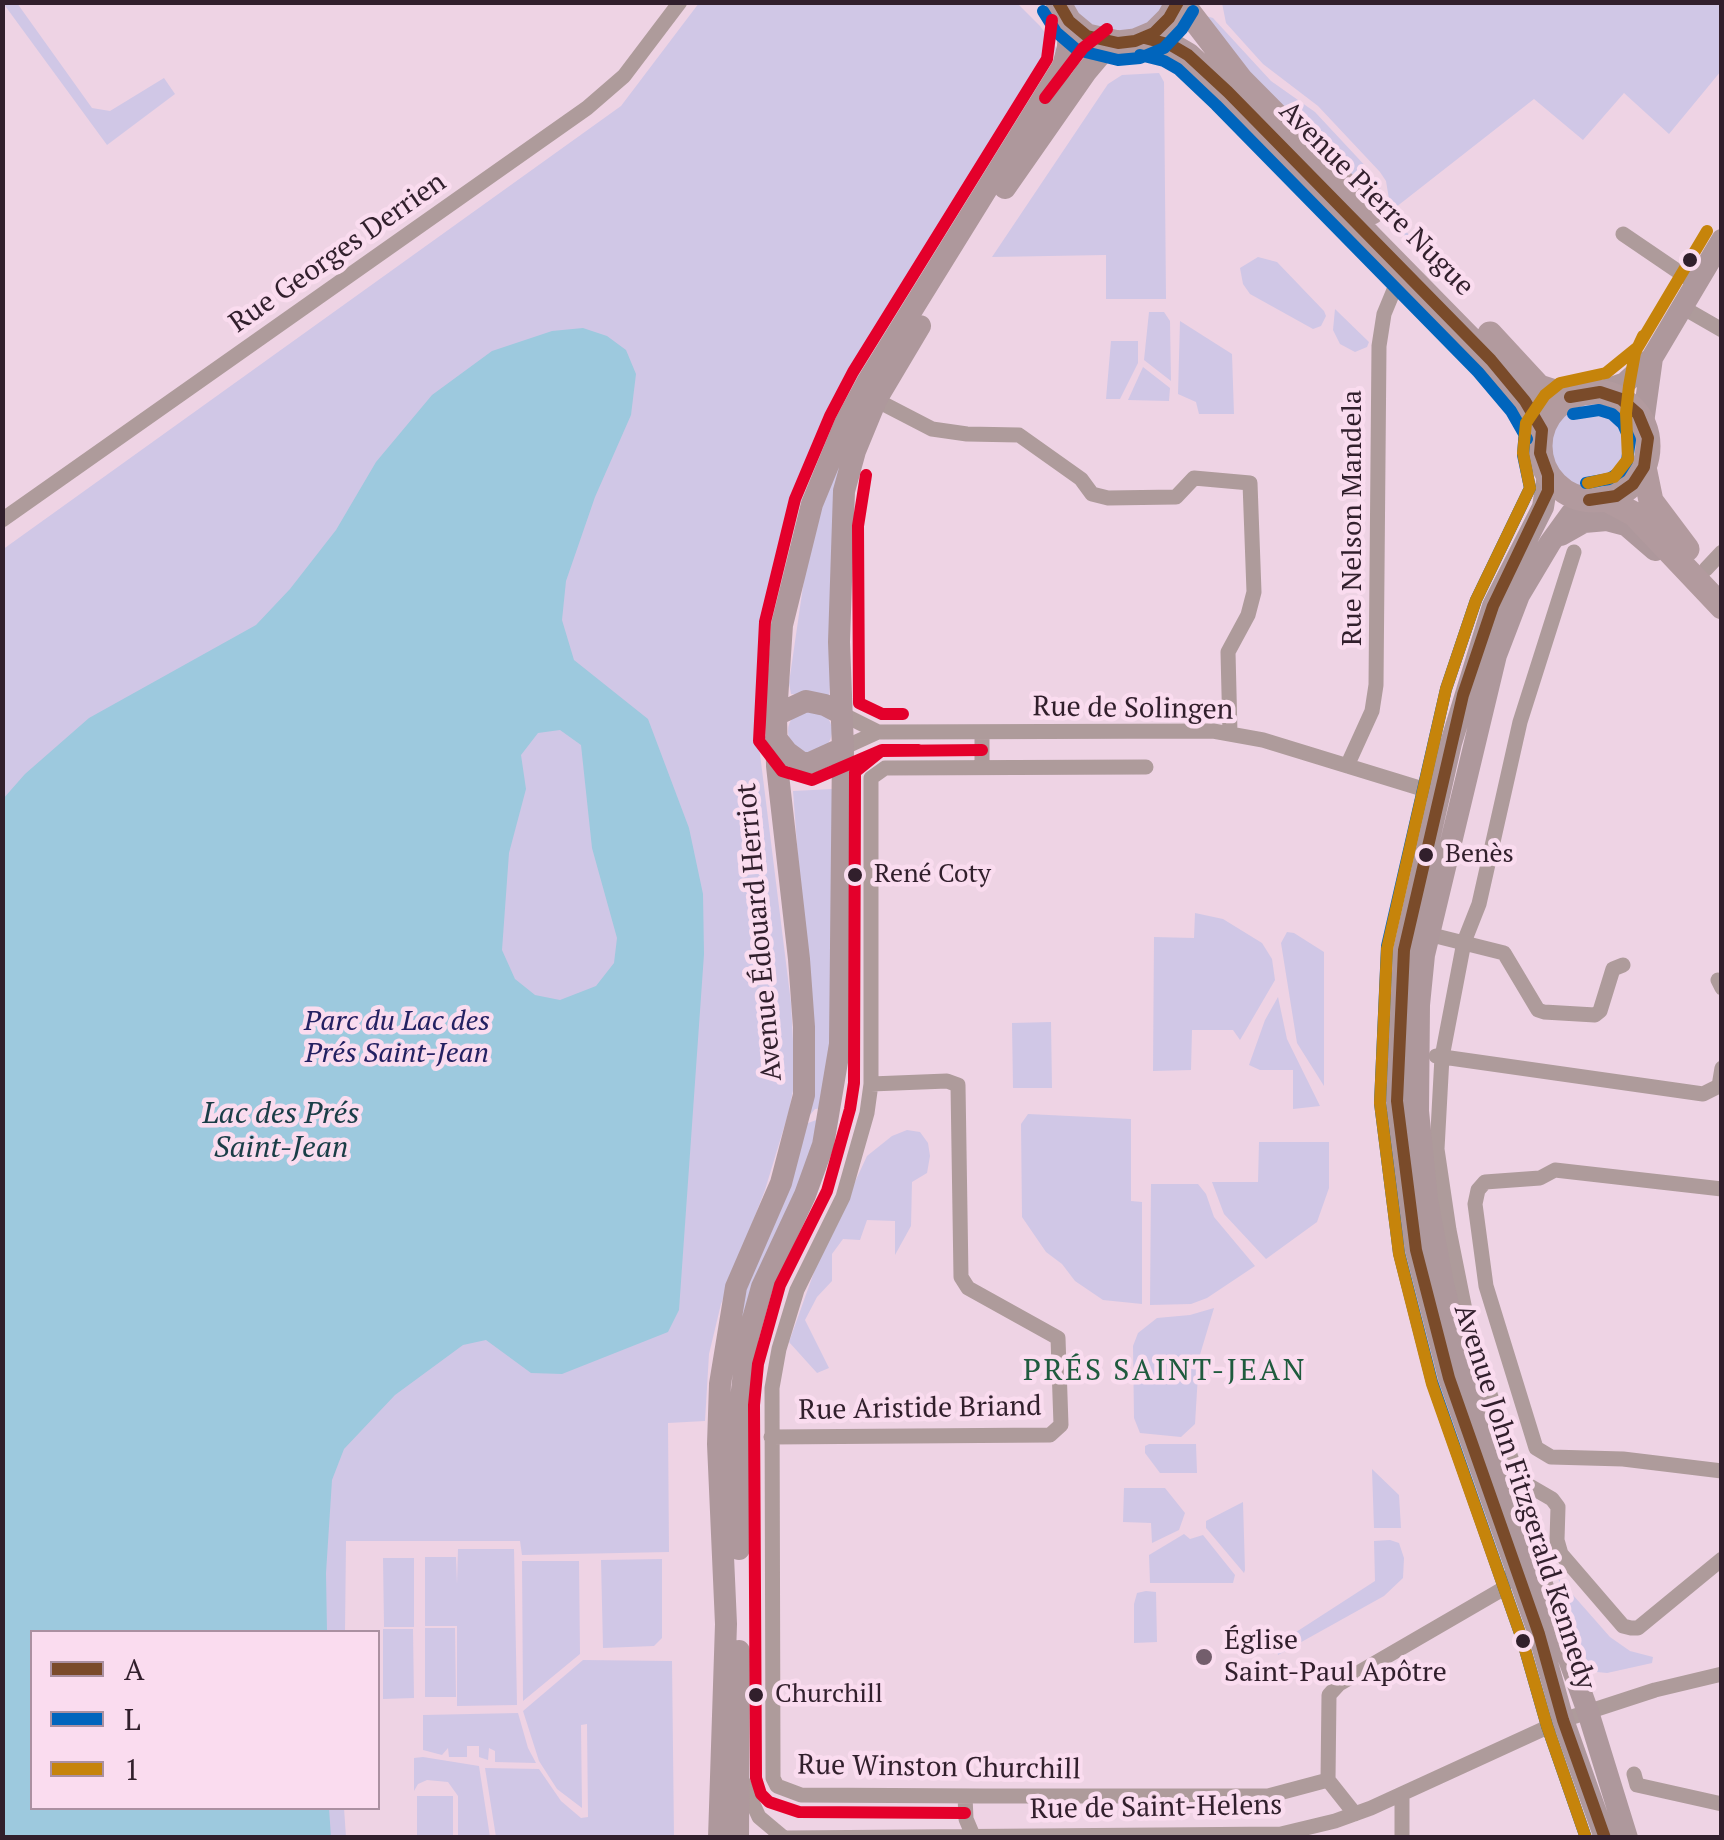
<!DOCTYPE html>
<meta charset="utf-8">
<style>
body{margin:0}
#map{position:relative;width:1724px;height:1840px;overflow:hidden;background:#eed3e4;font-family:"PT Serif",serif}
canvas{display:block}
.frame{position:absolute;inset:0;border:5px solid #311f2c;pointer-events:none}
.legend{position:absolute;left:30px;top:1630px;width:350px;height:180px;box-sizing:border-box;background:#fadcef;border:2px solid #aa90a1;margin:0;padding:12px 18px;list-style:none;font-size:30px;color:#311f2c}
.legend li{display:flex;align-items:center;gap:20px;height:50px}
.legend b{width:50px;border:2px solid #aa90a1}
</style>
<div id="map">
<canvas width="1724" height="1840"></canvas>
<div class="frame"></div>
<ul class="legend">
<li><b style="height:12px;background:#7a4b2a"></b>A</li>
<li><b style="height:12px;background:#0065bd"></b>L</li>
<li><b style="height:12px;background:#c6840b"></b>1</li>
</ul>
</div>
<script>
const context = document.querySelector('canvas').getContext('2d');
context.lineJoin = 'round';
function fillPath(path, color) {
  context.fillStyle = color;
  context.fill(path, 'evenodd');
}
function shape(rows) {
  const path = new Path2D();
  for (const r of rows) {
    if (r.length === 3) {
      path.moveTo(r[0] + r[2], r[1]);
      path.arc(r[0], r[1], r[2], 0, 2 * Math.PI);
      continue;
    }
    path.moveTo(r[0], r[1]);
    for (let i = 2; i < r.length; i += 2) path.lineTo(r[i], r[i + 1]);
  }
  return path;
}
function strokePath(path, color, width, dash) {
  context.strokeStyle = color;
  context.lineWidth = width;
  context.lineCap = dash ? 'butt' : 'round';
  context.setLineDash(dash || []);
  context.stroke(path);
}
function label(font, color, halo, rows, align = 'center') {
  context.font = font + ' "PT Serif",serif';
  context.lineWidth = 9;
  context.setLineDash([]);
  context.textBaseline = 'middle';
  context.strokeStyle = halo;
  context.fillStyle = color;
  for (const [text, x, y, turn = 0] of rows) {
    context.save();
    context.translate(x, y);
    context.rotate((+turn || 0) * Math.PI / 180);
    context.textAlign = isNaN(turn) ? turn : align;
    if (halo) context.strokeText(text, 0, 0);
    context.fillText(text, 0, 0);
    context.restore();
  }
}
const green = shape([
 [3,3,17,3,92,108,110,111,164,78,175,94,107,145],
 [699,3,1010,3,1018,4,1040,26,1057,49,846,395,820,448,797,513,768,616,759,746,791,1003,795,1080,789,1111,765,1190,721,1304,709,1354,705,1421,668,1423,669,1552,522,1555,520,1541,346,1541,345,1632,32,1632,32,1808,344,1808,346,1837,3,1837,2,550,621,106],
 [1068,3,1169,3,1161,14,1132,33,1086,24],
 [1222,3,1721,3,1721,71,1669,134,1624,93,1583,140,1534,99,1391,211,1386,181,1380,172,1318,106,1263,64,1226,23],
 [1206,16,1213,18,1271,81,1315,112,1370,171,1379,183,1385,210,1434,260,1428,260,1246,76],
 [1159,73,1164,82,1166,299,1106,299,1106,255,992,257,1108,84,1122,75],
 [1258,257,1277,262,1324,311,1326,316,1321,326,1313,329,1250,294,1243,284,1240,268],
 [1335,309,1369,342,1367,347,1355,352,1340,344,1333,330],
 [1149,312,1164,312,1170,321,1171,381,1144,360],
 [1180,321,1232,354,1234,414,1199,414,1196,402,1178,394],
 [1111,341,1138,341,1138,363,1120,399,1106,399],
 [1143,367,1170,388,1169,401,1128,400],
 [1595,447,46],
 [852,427,829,698,791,694,789,683,808,552,820,501],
 [810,731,22],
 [833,789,832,1042,826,1108,815,1109,809,1116,808,992,793,791],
 [1195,913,1223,919,1262,943,1272,959,1275,980,1240,1040,1233,1030,1192,1030,1191,1070,1153,1071,1154,937,1194,938],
 [1287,932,1294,933,1324,952,1324,1086,1297,1043,1281,943],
 [1278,997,1287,1039,1320,1106,1293,1109,1293,1070,1260,1070,1249,1065,1265,1020],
 [1051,1022,1052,1088,1013,1088,1012,1023],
 [1028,1114,1131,1119,1131,1201,1142,1202,1142,1304,1103,1300,1075,1281,1062,1264,1046,1252,1022,1217,1021,1124],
 [819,1119,823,1119,737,1350,740,1294,800,1126],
 [907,1130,920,1132,928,1143,930,1156,927,1173,912,1182,911,1226,895,1255,895,1221,867,1220,860,1240,843,1239,832,1254,832,1281,817,1297,805,1320,829,1368,817,1373,789,1342,818,1261,867,1156,892,1136],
 [1259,1142,1329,1142,1329,1188,1317,1222,1266,1259,1224,1214,1212,1182,1258,1182],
 [1151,1184,1198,1184,1206,1194,1214,1217,1255,1266,1207,1298,1191,1304,1150,1305],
 [1214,1308,1199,1358,1195,1424,1181,1437,1140,1433,1134,1418,1133,1346,1138,1333,1157,1318,1190,1315],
 [1149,1444,1196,1444,1197,1473,1160,1473,1145,1453,1145,1446],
 [1372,1469,1399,1495,1401,1528,1374,1528],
 [1124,1488,1165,1488,1185,1513,1179,1530,1152,1543,1151,1523,1123,1522],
 [1243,1502,1245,1570,1244,1573,1206,1528,1206,1521],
 [1184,1534,1190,1539,1203,1535,1235,1575,1233,1583,1150,1583,1149,1555],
 [1390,1540,1399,1543,1404,1558,1403,1578,1384,1596,1278,1655,1276,1645,1375,1581,1374,1541],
 [458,1549,514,1549,517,1705,457,1706,457,1626,425,1626,425,1557,456,1557,457,1584],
 [383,1558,414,1558,414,1627,384,1627],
 [662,1559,662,1638,654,1646,603,1648,601,1560],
 [522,1561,579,1561,580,1654,523,1701],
 [1558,1578,1610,1637,1630,1651,1653,1657,1652,1663,1607,1673,1597,1672,1588,1664],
 [1146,1591,1156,1592,1157,1642,1134,1643,1134,1604,1137,1593],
 [425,1628,455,1628,456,1697,425,1697],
 [383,1629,413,1629,414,1698,383,1699],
 [583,1660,672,1661,674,1837,496,1837,485,1768,539,1769,561,1801,581,1818,588,1817,587,1724,581,1725,582,1808,557,1789,539,1761,523,1711],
 [518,1713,528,1748,536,1763,495,1762,495,1751,489,1748,488,1760,479,1757,479,1746,467,1746,467,1757,449,1757,448,1748,442,1755,423,1750,423,1715],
 [423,1757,479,1766,490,1837,458,1837,458,1796,448,1782,427,1780,418,1784,414,1791,414,1758],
 [417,1796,453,1796,453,1837,417,1837]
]);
const water = shape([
 [583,328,607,336,626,350,636,374,631,415,595,497,566,581,562,620,574,660,648,719,689,828,703,894,704,954,679,1310,668,1332,562,1374,531,1373,486,1340,463,1345,395,1395,344,1449,332,1480,326,1573,327,1632,32,1632,32,1808,329,1808,331,1837,3,1837,3,799,25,774,89,718,256,625,290,589,336,530,376,462,432,395,492,351,552,331],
 [560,730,581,745,592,848,617,938,614,963,596,986,560,1000,535,995,515,979,502,950,509,853,526,789,521,755,538,733]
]);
const street = shape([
 [1623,234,1695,283],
 [1682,307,1722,330],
 [876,400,932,429,967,434,1019,435,1081,479,1092,494,1108,498,1176,497,1194,478,1250,483,1254,592,1248,615,1228,652,1230,733],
 [2,520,587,108,624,76,680,2],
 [1574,552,1520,722,1479,904,1464,942,1442,1057,1437,1149,1449,1230,1469,1330,1516,1473,1521,1481,1552,1499,1558,1507,1557,1540,1561,1554,1623,1626,1631,1628,1638,1628,1722,1559],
 [1706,569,1722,552],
 [842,714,878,732],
 [982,732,982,767],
 [843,748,878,732,1213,731,1263,740,1439,794],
 [1347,766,1372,711,1376,685,1379,346,1384,314,1403,268],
 [1146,767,885,768,871,778,871,1084,867,1113,843,1197,797,1290,779,1349,772,1388,773,1778,777,1786,801,1795,983,1796,1268,1796,1328,1780],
 [1424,933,1504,953,1538,1010,1544,1012,1595,1015,1600,1011,1613,969,1623,965],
 [1718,980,1722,988],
 [1436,1056,1703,1094,1719,1086,1722,1068],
 [1722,1189,1555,1170,1540,1178,1485,1182,1478,1190,1475,1204,1486,1286,1536,1448,1551,1457,1623,1459,1722,1471],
 [771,1437,1050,1435,1061,1425,1058,1338,968,1288,961,1277,958,1085,947,1081,871,1084],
 [1634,1774,1637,1785,1722,1804],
 [743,1782,759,1817,784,1838],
 [965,1796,966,1819,974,1838],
 [1355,1814,1328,1780,1329,1695,1339,1684,1501,1590,1516,1568],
 [787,1838,1281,1834,1335,1821,1371,1808,1563,1720,1655,1690,1722,1674],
 [1402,1838,1402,1795]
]);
const secondary = shape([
 [1005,188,1086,72,1102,53,1118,43],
 [1600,392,1625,383,1652,358],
 [1643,423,1652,358,1722,240],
 [1548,475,1543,507,1493,606,1451,743,1404,950,1397,1101,1403,1165,1416,1250,1449,1378,1539,1634,1563,1720,1605,1838],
 [1589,500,1571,514,1550,543,1519,595,1496,655,1424,955,1419,1005,1418,1111,1427,1200,1443,1284,1463,1365,1588,1712,1627,1838],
 [1561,535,1584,522,1607,520,1626,525,1655,550],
 [776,715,806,701,825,705,842,714],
 [776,738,787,752,802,763,810,763,843,748],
 [739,1549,739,1417,748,1337,762,1287,805,1195,823,1145,840,1044,843,748,839,642,844,491,855,451,876,400,920,326],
 [719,1838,726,1624,718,1444,720,1384,736,1287,781,1183,804,1095,804,1027,799,959,777,766,776,715,782,625,812,504,845,424,868,381,1063,66,1068,47,1069,21],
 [738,1838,739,1651]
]);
const primary = shape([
 [1058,2,1069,21,1087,36,1118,43,1135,41,1154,33,1169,18,1178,2],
 [1181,2,1241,80,1372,212],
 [1145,38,1171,45,1188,55,1228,92,1491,360,1525,401,1542,430],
 [1490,334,1539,387,1570,397],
 [1594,446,54],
 [1644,467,1651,501,1687,549],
 [1606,499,1634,514,1722,607]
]);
const bus1 = shape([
 [1058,2,1069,21,1087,36,1118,43,1135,41,1154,33,1169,18,1178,2],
 [1145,38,1171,45,1188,55,1228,92,1491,360,1525,401,1542,430],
 [1570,397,1600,392,1621,399,1638,414,1648,438,1644,467,1633,484,1616,496,1589,500],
 [1542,430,1540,453,1548,475,1548,491,1493,606,1463,695,1404,950,1397,1101,1416,1250,1449,1378,1539,1634,1563,1720,1605,1838]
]);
const bus2 = shape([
 [1043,11,1056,32,1077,50,1118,60,1140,58,1164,48,1182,29,1193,11],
 [1140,55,1164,61,1178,69,1216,105,1478,372,1511,411,1527,439],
 [1573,414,1599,410,1612,414,1623,424,1630,440,1627,461,1620,472,1609,479,1586,483],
 [1525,428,1523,455,1530,488,1476,600,1446,689,1387,946,1380,1103,1399,1253,1432,1382,1522,1639,1547,1726,1586,1838]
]);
const bus3 = shape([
 [1588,483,1614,477,1628,459,1626,413,1629,386,1635,353,1643,336],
 [1586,1838,1547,1726,1522,1639,1432,1384,1399,1254,1380,1103,1387,949,1446,689,1476,600,1530,488,1523,453,1526,423,1545,395,1560,383,1606,373,1638,347,1707,231]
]);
const bus4 = shape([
 [1045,98,1083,48,1107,29],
 [866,475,858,526,859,703,882,714,903,714],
 [918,750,882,750,812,780,782,771,759,741,765,622,795,499,830,416,853,372,1047,59,1052,20],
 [965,1813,799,1812,769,1802,761,1794,756,1778,754,1405,758,1364,780,1285,827,1191,850,1109,854,1083,855,772,881,751,982,750]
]);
const markers = [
 [1690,260,9,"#311f2c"],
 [1426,855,9,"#311f2c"],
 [855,875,9,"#311f2c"],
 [1523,1641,9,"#311f2c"],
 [1204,1657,10,"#735e6c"],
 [756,1695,9,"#311f2c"]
];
const busNames = [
 ["Benès",1445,855],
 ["René Coty",874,875],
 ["Churchill",775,1695]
];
const streetNames = [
 ["Avenue Pierre Nugue",1376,199,45],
 ["Rue Georges Derrien",338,253,-35],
 ["Rue Nelson Mandela",1353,518,-90],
 ["Rue de Solingen",1133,709,1],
 ["Avenue Édouard Herriot",760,932,-95],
 ["Rue Aristide Briand",920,1409,-1],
 ["Avenue John Fitzgerald Kennedy",1524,1497,72],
 ["Rue Winston Churchill",939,1768,1],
 ["Rue de Saint-Helens",1156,1808,-1]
];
const parkNames = [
 ["Parc du Lac des",397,1022],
 ["Prés Saint-Jean",397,1054]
];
const poiNames = [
 ["Église",1224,1641],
 ["Saint-Paul Apôtre",1224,1673]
];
const waterNames = [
 ["Lac des Prés",281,1114],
 ["Saint-Jean",281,1148]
];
const neighbourhoodNames = [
 ["PRÉS SAINT-JEAN",1165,1371]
];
fillPath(green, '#d0c7e6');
fillPath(water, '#9dc9de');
strokePath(street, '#ae9b9b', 15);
strokePath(secondary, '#ae989c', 22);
strokePath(primary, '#b29a9e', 25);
strokePath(bus1, '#7a4b2a', 12);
strokePath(bus2, '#0065bd', 12);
strokePath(bus3, '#c6840b', 12);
strokePath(bus4, '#e4002b', 12);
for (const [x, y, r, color] of markers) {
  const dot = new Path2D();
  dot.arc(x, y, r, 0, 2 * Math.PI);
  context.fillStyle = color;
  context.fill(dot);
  strokePath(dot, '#fadcef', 4);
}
label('26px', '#311f2c', '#fadcef', busNames, 'left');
label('28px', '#311f2c', '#fadcef', streetNames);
label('italic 28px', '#232162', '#fadcef', parkNames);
label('28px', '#311f2c', '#fadcef', poiNames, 'left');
label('italic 30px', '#1a3d47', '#fadcef', waterNames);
context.letterSpacing = '2.5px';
label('30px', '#1f5b3e', '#fadcef', neighbourhoodNames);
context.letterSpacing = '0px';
</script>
